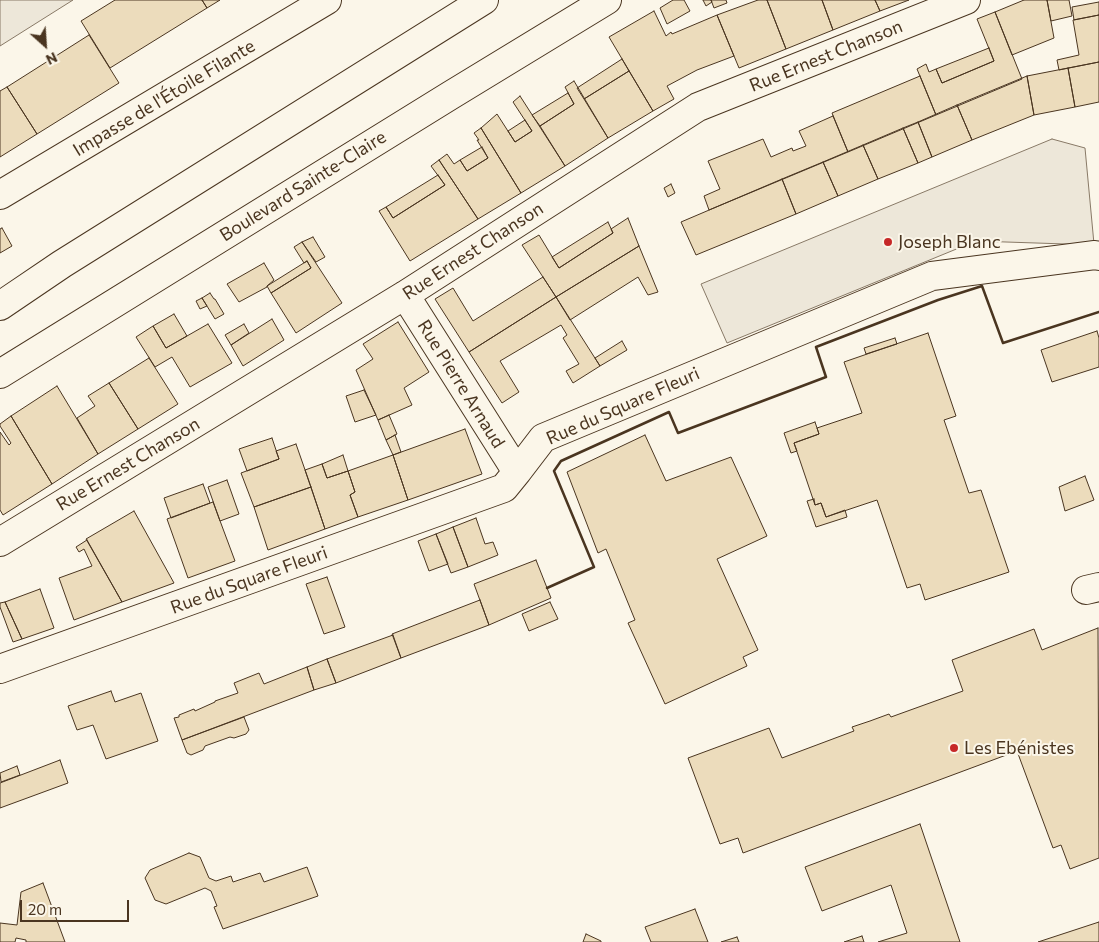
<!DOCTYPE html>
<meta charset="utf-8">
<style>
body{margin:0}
#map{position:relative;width:1099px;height:942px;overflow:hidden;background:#fbf6e9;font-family:Commissioner,sans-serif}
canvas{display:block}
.north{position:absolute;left:20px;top:20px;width:50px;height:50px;-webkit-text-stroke:4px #fbf6e9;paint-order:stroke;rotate:154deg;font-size:14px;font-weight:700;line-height:20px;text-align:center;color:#4a3520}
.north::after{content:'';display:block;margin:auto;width:18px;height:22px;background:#4a3520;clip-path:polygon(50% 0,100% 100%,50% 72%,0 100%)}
.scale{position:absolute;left:20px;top:900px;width:109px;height:22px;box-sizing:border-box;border:2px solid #4a3520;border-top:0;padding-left:6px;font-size:15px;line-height:18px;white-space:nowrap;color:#4a3520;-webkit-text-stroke:4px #fbf6e9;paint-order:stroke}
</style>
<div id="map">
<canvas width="1099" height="942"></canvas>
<div class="north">N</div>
<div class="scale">20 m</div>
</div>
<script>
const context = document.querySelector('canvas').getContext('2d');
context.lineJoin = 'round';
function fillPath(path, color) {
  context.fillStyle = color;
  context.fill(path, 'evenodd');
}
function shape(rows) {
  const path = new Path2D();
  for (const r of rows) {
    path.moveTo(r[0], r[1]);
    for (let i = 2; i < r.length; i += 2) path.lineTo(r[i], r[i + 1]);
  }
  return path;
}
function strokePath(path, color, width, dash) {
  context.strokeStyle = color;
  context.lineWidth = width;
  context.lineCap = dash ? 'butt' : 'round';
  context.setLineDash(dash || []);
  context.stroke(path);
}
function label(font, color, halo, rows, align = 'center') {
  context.font = font + ' Commissioner,sans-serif';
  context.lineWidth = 4;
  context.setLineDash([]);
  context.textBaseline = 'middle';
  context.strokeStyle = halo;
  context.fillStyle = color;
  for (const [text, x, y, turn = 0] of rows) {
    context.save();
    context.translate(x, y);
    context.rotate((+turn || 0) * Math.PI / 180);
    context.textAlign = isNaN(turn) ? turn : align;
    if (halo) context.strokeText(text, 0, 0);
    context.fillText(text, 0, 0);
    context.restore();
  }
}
const parking = shape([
 [0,0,73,0,0,46,0,0],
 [1052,139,1085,148,1094,244,1066,244,976,241,727,343,701,284,1052,139]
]);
const building = shape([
 [115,0,202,0,207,8,110,68,81,21,115,0],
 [202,0,220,0,207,8,202,0],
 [673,0,684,0,690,11,667,24,660,8,673,0],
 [703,0,711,0,712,2,706,6,703,0],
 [711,0,726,0,727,3,714,8,711,0],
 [758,0,767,0,786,49,739,68,717,15,758,0],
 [767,0,822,0,833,30,786,49,767,0],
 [822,0,875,0,880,11,833,30,822,0],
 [875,0,909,0,880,11,875,0],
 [1024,0,1047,0,1054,38,1012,55,995,12,1024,0],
 [1047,0,1069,0,1072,16,1051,21,1047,0],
 [1099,2,1099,15,1074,20,1072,7,1099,2],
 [654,11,666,36,671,32,672,34,717,15,734,56,697,70,667,86,674,99,653,111,609,37,654,11],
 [995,12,1022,79,936,115,917,69,926,64,929,72,936,69,942,83,994,61,977,19,995,12],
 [1099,15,1099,62,1059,70,1057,60,1079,55,1073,20,1099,15],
 [89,35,119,83,37,134,7,87,89,35],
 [989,48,994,61,942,83,936,69,989,48],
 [622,59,629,71,584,99,577,88,622,59],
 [1099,62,1099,102,1075,107,1068,68,1099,62],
 [1068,68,1075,107,1034,115,1027,76,1068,68],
 [629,71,653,111,608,138,584,99,629,71],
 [920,76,936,115,848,152,832,113,920,76],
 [1027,76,1034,115,972,140,957,105,1027,76],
 [574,81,608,138,565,166,540,126,574,104,565,87,574,81],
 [7,87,37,134,0,157,0,91,7,87],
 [568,93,574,104,540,126,532,115,568,93],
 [520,96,565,166,521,193,481,128,497,114,515,142,532,131,513,102,520,96],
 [957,105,972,140,932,157,918,122,957,105],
 [833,116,848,152,709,210,704,196,720,189,708,161,763,139,771,157,792,148,793,151,806,146,799,131,833,116],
 [525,120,532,131,515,142,508,131,525,120],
 [918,122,932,157,918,163,903,128,918,122],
 [481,128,521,193,478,219,439,160,447,154,454,164,460,160,467,171,488,158,477,140,479,140,474,133,481,128],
 [903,128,918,163,878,179,863,145,903,128],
 [863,145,878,179,838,196,823,162,863,145],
 [482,147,488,158,467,171,460,160,482,147],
 [439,160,478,219,410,261,379,211,386,207,393,218,445,185,431,166,439,160],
 [823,162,838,196,796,214,782,179,823,162],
 [438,175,445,185,393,218,386,207,438,175],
 [782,179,796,214,696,255,681,222,782,179],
 [671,184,675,193,668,197,664,188,671,184],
 [628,218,639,246,556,297,522,245,539,235,559,268,613,233,611,229,628,218],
 [608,222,613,233,559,268,552,257,608,222],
 [2,228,12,246,0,253,0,229,2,228],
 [313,237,325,257,316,262,302,242,313,237],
 [302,242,342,303,296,333,271,293,311,268,307,261,304,263,294,247,302,242],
 [639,246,658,292,648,295,638,277,570,320,556,297,639,246],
 [307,261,311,268,271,293,267,286,307,261],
 [264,263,274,280,267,286,267,287,239,302,227,284,264,263],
 [543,277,556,297,469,352,435,299,453,288,473,321,543,277],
 [210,293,214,299,215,299,224,314,215,319,202,298,210,293],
 [556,297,600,366,573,383,566,371,579,364,563,338,567,335,561,325,500,361,519,392,502,403,469,352,556,297],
 [202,298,207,306,200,309,196,301,202,298],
 [174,314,187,336,166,348,153,326,174,314],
 [272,319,284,340,243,366,231,345,272,319],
 [398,322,429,372,404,388,412,405,378,420,356,370,373,359,363,344,398,322],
 [208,324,232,363,190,387,172,357,155,367,136,337,153,326,166,348,208,324],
 [244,324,249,333,231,345,225,335,244,324],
 [1097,331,1099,338,1099,367,1052,382,1041,350,1097,331],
 [928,333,956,416,944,420,969,493,981,490,1009,572,925,600,920,584,907,588,877,500,826,517,821,503,815,505,794,443,819,434,817,428,862,413,844,362,928,333],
 [895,338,897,344,866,354,864,348,895,338],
 [622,341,627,350,600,366,595,358,622,341],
 [149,358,178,404,138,429,109,383,149,358],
 [109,383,138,429,98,454,77,418,95,406,88,396,109,383],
 [57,386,98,454,52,484,11,416,57,386],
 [364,390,376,415,355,422,346,396,364,390],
 [389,415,397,434,386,440,378,420,389,415],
 [11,416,52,484,3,515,0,510,0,432,9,445,11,443,0,426,0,424,11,416],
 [815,422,819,434,794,443,797,451,791,453,784,433,815,422],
 [465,429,482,474,408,500,393,455,465,429],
 [395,435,401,452,393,455,386,440,395,435],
 [645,435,666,481,731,457,767,536,717,559,758,650,743,657,747,666,665,704,628,623,635,620,606,549,598,553,567,472,645,435],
 [272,438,279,459,247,471,239,449,272,438],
 [296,444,311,487,254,507,241,473,279,459,276,451,296,444],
 [343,455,348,471,327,478,322,464,343,455],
 [393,455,408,500,358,517,350,495,355,492,348,471,393,455],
 [322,464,327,478,348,471,355,492,350,495,358,517,325,529,305,470,322,464],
 [1085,476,1094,500,1065,511,1059,487,1085,476],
 [227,480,239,514,220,521,208,487,227,480],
 [203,484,210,503,171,518,164,498,203,484],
 [311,487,325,529,268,550,254,507,311,487],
 [814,499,815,505,821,503,826,517,845,510,847,517,816,527,807,501,814,499],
 [213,502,235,561,188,578,167,519,213,502],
 [134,511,174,583,122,602,86,539,134,511],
 [476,518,485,544,493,542,498,555,468,567,453,527,476,518],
 [453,527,468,567,451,573,436,534,453,527],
 [436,534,448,564,429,571,418,541,436,534],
 [87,540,122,602,74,620,59,578,92,566,84,549,79,552,76,547,87,540],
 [536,560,551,598,489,625,474,584,536,560],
 [327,577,345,627,324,634,306,584,327,577],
 [40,589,54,628,22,639,5,602,40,589],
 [480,600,489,625,401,658,392,634,480,600],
 [5,602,22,639,13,642,0,607,0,603,5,602],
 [550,602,558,619,529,631,522,614,550,602],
 [1098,628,1099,858,1070,869,1061,845,1053,848,1017,751,743,853,738,838,720,844,688,758,769,728,782,758,854,731,852,727,870,721,889,714,891,717,963,691,952,660,1034,629,1042,650,1098,628],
 [393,635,401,658,336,683,327,659,393,635],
 [327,659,336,683,314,690,307,667,327,659],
 [307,667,314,690,182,740,174,718,179,717,179,715,194,709,195,711,215,702,215,701,238,693,234,683,259,673,264,684,307,667],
 [111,691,115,702,141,693,158,741,106,759,93,725,77,730,68,706,111,691],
 [244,717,249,730,246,734,234,738,230,737,205,746,203,750,191,755,187,753,182,740,244,717],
 [60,760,68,783,0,808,0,783,60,760],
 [17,766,20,775,1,782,0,773,17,766],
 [920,824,960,942,878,942,907,933,891,885,822,911,805,867,920,824],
 [189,853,200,857,209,878,216,881,231,876,233,882,260,873,264,882,307,867,318,896,223,929,214,907,217,906,211,891,205,888,166,904,155,900,145,878,150,870,189,853],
 [43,883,65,942,26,942,26,940,16,938,15,942,0,942,0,923,17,925,21,892,43,883],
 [695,909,708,942,651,942,645,927,695,909],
 [1099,922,1099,942,1038,942,1099,922],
 [586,934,601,941,601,942,583,942,586,934],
 [862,936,864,942,844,942,862,936],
 [737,937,739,942,721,942,737,937]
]);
const street = shape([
 [0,195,327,0],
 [405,295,517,472],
 [0,542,405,295,698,107,966,0],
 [1086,590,1099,587],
 [0,669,504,488,517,472,543,438,932,276,1095,255,1099,256]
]);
const primary = shape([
 [0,306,62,264,484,0],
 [0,374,451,95,607,0]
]);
const wall = shape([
 [547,588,594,567,554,471,561,461,669,412,678,433,826,377,816,347,938,300,982,286,1003,343,1099,312]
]);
const markers = [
 [888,242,5,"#c62828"],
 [954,748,5,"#c62828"]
];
const streetNames = [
 ["Rue Ernest Chanson",826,56,-22],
 ["Impasse de l'Étoile Filante",164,98,-31],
 ["Boulevard Sainte-Claire",303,186,-32],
 ["Rue Ernest Chanson",473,251,-33],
 ["Rue Pierre Arnaud",461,384,58],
 ["Rue du Square Fleuri",623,406,-24],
 ["Rue Ernest Chanson",128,464,-31],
 ["Rue du Square Fleuri",249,580,-20]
];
const poiNames = [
 ["Joseph Blanc",898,242],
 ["Les Ebénistes",964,748]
];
fillPath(parking, '#ede7d9');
strokePath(parking, '#887966', 1);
fillPath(building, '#ecdcbc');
strokePath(building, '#4a3520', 1);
strokePath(street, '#4a3520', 30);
strokePath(primary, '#4a3520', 30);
strokePath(street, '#fbf6e9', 28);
strokePath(primary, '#fbf6e9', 28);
strokePath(wall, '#4a3520', 2.5);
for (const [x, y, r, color] of markers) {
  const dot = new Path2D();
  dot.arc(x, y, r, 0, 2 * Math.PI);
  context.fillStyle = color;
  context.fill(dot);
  strokePath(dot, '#fbf6e9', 2);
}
label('18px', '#4a3520', '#fbf6e9', streetNames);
label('18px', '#4a3520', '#fbf6e9', poiNames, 'left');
</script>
